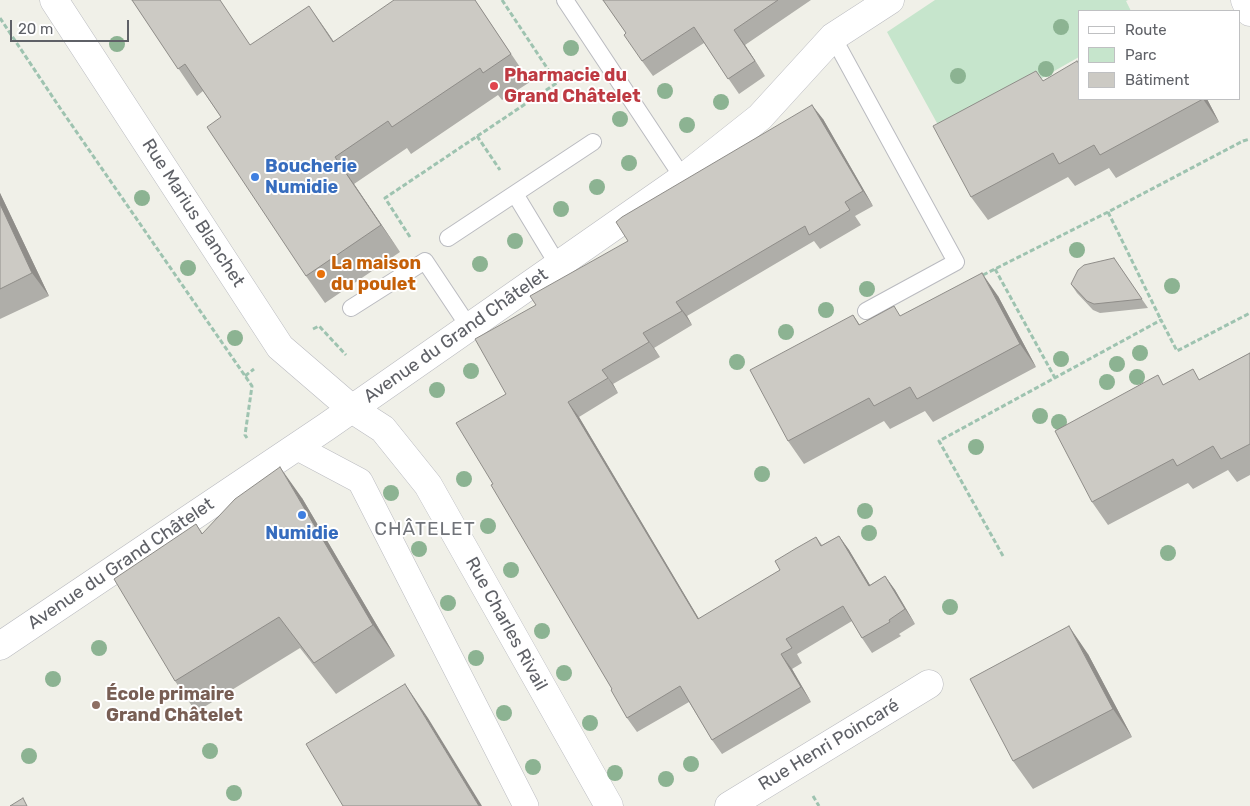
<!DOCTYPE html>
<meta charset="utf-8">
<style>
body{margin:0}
#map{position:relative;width:1250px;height:806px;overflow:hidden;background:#f0f0e8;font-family:Rubik,sans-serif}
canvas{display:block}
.legend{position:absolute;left:1078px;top:10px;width:162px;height:90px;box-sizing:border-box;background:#fff;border:1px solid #bfc0c2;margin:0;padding:6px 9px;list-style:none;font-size:15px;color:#5f6167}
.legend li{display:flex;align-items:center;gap:10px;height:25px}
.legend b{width:25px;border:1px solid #bfc0c2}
.scale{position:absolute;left:10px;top:20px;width:119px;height:22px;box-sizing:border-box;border:2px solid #5f6167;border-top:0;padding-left:6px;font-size:15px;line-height:18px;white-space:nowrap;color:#5f6167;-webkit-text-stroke:4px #fff;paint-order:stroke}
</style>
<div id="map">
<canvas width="1250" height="806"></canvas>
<ul class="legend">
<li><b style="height:6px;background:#fff"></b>Route</li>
<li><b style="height:14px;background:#c6e5cc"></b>Parc</li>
<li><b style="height:14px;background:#cccac4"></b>Bâtiment</li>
</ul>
<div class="scale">20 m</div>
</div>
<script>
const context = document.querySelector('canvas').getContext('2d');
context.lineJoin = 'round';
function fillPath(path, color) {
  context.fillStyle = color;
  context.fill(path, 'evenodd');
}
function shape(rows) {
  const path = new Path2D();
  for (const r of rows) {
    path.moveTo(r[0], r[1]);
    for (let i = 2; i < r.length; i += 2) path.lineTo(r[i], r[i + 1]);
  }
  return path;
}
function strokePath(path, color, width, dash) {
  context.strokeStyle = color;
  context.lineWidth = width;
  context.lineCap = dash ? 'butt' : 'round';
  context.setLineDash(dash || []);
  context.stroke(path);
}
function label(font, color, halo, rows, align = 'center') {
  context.font = font + ' Rubik,sans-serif';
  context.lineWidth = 4;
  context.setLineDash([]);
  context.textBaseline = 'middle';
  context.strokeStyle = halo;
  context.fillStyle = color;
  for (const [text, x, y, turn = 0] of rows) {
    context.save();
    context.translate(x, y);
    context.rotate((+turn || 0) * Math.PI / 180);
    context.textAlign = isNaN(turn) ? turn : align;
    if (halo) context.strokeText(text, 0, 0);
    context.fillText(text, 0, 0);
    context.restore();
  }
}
const green = shape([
 [935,0,1128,0,1126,1,1131,11,1079,11,1079,57,943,134,887,32]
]);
const path = shape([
 [502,0,557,83],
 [0,18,60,108,252,386,245,435,247,438],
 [477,136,500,170],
 [1108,212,1161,320],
 [410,237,385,198,576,70],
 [995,269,1055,378],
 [983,275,1108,212,1243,141,1250,139],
 [313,329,319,326,346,355],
 [245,376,254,369],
 [1003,556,939,441,1161,320,1177,351,1250,313],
 [813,796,819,806]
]);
const service = shape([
 [565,0,683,178],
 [833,37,956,262,866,311],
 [515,194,558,265],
 [448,238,593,142],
 [351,308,425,261,469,327]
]);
const pedestrian = shape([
 [296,447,360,481,526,806]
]);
const minor = shape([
 [54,0,280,347,352,409,383,429,428,485,609,806],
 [1245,0,1250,12],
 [0,646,326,427,683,178,760,117,833,37,890,0],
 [729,806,929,684]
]);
const trees = [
 [1061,27],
 [117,44],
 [571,48],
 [1046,69],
 [958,76],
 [665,91],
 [721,102],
 [620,119],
 [687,125],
 [629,163],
 [597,187],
 [142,198],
 [561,209],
 [515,241],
 [1077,250],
 [480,264],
 [188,268],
 [1172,286],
 [867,289],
 [826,310],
 [786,332],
 [235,338],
 [1140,353],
 [1061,359],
 [737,362],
 [1117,364],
 [471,371],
 [1137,377],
 [1107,382],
 [437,390],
 [1040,416],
 [1059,422],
 [976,447],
 [762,474],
 [464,479],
 [391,493],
 [865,511],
 [488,526],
 [869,533],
 [419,549],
 [1168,553],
 [511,570],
 [448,603],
 [950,607],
 [542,631],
 [99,648],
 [476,658],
 [564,673],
 [53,679],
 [504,713],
 [590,723],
 [210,751],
 [29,756],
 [691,764],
 [533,767],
 [615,773],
 [666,779],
 [234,793]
];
const wall = shape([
 [132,0,250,45,334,41,475,0,530,82,502,100,498,95,411,154,407,148,354,184,400,252,325,303,306,276,221,117,203,91,197,96],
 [603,0,811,0,745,45,765,76,739,94,704,43,653,76,642,61,626,33],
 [1043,80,1079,99,1207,99,1219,122,1116,178,1109,168,1075,186,1068,177,988,220,971,197],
 [823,119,873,206,855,216,861,225,820,249,814,241,687,316,692,325,654,348,660,357,613,384,618,393,579,417,699,619,780,570,816,537,822,545,839,536,849,550,870,585,885,576,895,590,915,624,899,634,901,636,872,653,862,638,852,621,797,654,802,663,792,669,811,702,722,754,712,740,689,702,637,732,627,718,612,689,493,484,506,394,536,305,628,241],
 [0,193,49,296,0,319],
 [1114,258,1148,308,1100,313,1093,310,1077,293,1071,284],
 [998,296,1036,367,933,422,925,411,890,429,884,421,804,464,788,441,853,315,860,325],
 [1250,353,1250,475,1237,482,1228,470,1193,489,1188,483,1108,525,1092,502,1200,379],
 [302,498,395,656,336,694,300,648,196,712,175,681,196,524,203,534],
 [1088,654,1132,737,1033,789,1013,761]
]);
const shadedWall = shape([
 [309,6,328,33,352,69,333,42],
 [734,30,745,45,765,76,755,61],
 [1203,99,1207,99,1219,122],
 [812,105,823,119,873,206,863,191],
 [335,157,354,184,400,252,381,225],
 [0,193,49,296,32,273,0,204],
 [982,273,998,296,1036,367,1020,344],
 [676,302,687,316,692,325,682,311],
 [643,333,654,348,660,357,649,342],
 [602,370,613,384,618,393,608,378],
 [568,402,579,417,708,634,698,619],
 [280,467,302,498,395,656,373,625],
 [839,536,849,550,879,600,869,586],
 [885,576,895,590,915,624,905,609],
 [1069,626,1088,654,1132,737,1113,709],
 [781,654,792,669,811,702,801,687],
 [405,684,428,718,482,806,479,806]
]);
const building = shape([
 [132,0,220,0,250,45,309,6,333,42,394,0,475,0,511,54,483,73,480,68,392,127,388,121,335,157,381,225,306,276,207,127,221,117,185,64,178,69,132,0],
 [603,0,778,0,734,30,755,61,728,79,694,27,642,61,624,35,626,33,603,0],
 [1077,61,1079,64,1079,99,1203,99,1100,155,1094,145,1059,164,1053,153,971,197,933,126,1036,71,1043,81,1077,61],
 [812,105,863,191,845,202,850,210,809,235,805,226,676,302,682,311,643,333,649,342,602,370,608,378,568,402,698,619,780,570,775,561,795,549,816,537,821,546,839,536,869,586,885,576,905,609,889,620,890,622,862,638,843,606,786,639,792,648,781,654,801,687,712,740,680,686,627,718,611,690,612,689,491,485,493,484,456,423,506,394,475,339,536,305,530,296,628,241,616,222,622,217,812,105],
 [0,204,32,273,0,289,0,204],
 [1114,258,1142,299,1094,304,1087,301,1071,284,1078,270,1084,265,1114,258],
 [982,273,1020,344,917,399,910,387,874,406,869,398,788,441,750,370,853,315,859,325,894,306,900,316,982,273],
 [1250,353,1250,444,1221,459,1213,446,1177,466,1173,459,1092,502,1055,431,1158,375,1163,385,1193,369,1199,380,1250,353],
 [280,467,373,625,314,663,279,617,175,681,114,579,196,524,202,534,235,499,280,467],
 [1069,626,1113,709,1013,761,970,679,1069,626],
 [405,684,479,806,343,806,306,744,405,684],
 [23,798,27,806,10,806,23,798]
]);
const markers = [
 [494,86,5,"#e0444e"],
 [255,177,5,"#3f7fe0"],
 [321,274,5,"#e8710a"],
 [302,515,5,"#3f7fe0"],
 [96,705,5,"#8d6e63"]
];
const healthNames = [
 ["Pharmacie du",504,76],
 ["Grand Châtelet",504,97]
];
const shopNames = [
 ["Boucherie",265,167],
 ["Numidie",265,188],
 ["Numidie",302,534,"center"]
];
const streetNames = [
 ["Rue Marius Blanchet",193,213,57],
 ["Avenue du Grand Châtelet",456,336,-35],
 ["Avenue du Grand Châtelet",121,564,-34],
 ["Rue Charles Rivail",506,624,61],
 ["Rue Henri Poincaré",829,745,-31]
];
const foodNames = [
 ["La maison",331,264],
 ["du poulet",331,285]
];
const educationNames = [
 ["École primaire",106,695],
 ["Grand Châtelet",106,716]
];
const neighbourhoodNames = [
 ["CHÂTELET",425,530]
];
fillPath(green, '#c6e5cc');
strokePath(service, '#babbc0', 18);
strokePath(pedestrian, '#babbc0', 26);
strokePath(minor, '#babbc0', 29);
strokePath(path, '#9ec3b0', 3, [5, 2.5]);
strokePath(service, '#fff', 16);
strokePath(pedestrian, '#fff', 25);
strokePath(minor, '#fff', 28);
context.fillStyle = '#8cb392';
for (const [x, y] of trees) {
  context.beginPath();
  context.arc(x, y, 8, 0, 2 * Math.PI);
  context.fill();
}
fillPath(wall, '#afaea9');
fillPath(shadedWall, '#8f8d89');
fillPath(building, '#cccac4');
strokePath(building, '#8f8d89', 1);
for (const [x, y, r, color] of markers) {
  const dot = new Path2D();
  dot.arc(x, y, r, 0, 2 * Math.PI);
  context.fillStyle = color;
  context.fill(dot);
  strokePath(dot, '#fff', 2);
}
label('bold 18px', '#be3a42', '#fff', healthNames, 'left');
label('bold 18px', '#366cbe', '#fff', shopNames, 'left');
label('18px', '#5f6167', '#fff', streetNames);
label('bold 18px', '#c56008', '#fff', foodNames, 'left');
label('bold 18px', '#785e54', '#fff', educationNames, 'left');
context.letterSpacing = '1px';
label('19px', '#707379', '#fff', neighbourhoodNames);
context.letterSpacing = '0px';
</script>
